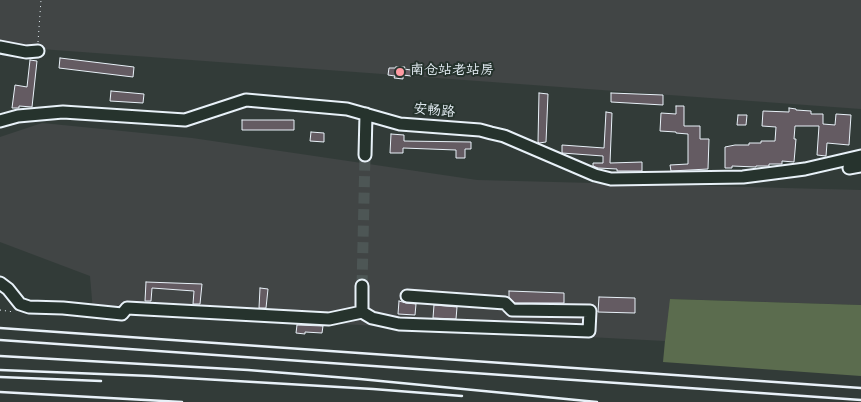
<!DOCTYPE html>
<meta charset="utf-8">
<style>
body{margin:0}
canvas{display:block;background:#323b38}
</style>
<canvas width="861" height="402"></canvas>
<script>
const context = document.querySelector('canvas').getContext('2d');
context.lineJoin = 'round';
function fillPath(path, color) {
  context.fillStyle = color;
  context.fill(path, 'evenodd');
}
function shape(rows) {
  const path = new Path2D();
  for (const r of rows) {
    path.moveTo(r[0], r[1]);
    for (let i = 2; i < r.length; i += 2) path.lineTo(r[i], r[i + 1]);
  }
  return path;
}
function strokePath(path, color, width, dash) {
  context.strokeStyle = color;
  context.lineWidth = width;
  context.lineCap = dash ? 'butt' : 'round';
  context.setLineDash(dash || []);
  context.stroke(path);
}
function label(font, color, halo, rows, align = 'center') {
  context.font = font + ' Kalam,"LXGW WenKai TC",sans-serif';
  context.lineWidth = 4;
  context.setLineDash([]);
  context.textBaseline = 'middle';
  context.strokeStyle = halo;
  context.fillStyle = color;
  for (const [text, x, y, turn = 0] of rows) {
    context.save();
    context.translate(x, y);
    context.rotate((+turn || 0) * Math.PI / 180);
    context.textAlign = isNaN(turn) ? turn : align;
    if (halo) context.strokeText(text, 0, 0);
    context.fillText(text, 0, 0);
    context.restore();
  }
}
const built = shape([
 [0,0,861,0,861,109,0,46],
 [42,123,192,138,477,180,861,190,861,305,671,299,665,341,93,311,90,276,0,242,0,137]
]);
const green = shape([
 [670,299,861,305,861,376,663,362,665,341]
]);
const building = shape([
 [60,58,134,67,133,77,59,68,60,58],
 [30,60,37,61,32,107,19,106,19,108,12,108,15,85,27,87,30,60],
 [396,67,405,67,404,69,411,70,411,76,403,75,403,79,394,78,395,76,388,75,389,68,396,68,396,67],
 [111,91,144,94,143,103,110,101,111,91],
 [539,93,548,94,546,142,539,143,538,142,539,93],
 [611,93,663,95,663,105,611,102,611,93],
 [676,106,684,106,684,126,700,126,700,139,709,139,708,169,671,171,670,165,688,164,688,134,676,133,676,132,660,131,661,113,676,114,676,106],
 [789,108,796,109,796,110,811,111,811,114,823,114,823,124,835,125,836,114,851,115,849,145,827,143,826,156,817,155,819,126,795,126,794,139,796,139,794,162,782,161,782,164,769,164,769,166,756,166,756,167,732,166,732,168,725,168,725,147,735,145,749,145,749,143,761,143,761,141,775,141,776,127,762,126,763,111,789,112,789,108],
 [606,112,612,113,610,163,642,162,642,171,617,171,617,169,598,168,593,166,593,163,603,163,603,156,562,153,562,145,604,148,606,112],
 [738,115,747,115,746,125,737,125,738,115],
 [242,120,294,120,294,130,242,130,242,120],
 [311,132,324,133,324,142,310,141,311,132],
 [391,134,404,135,404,141,471,142,471,149,465,149,465,158,456,158,456,150,403,148,403,153,390,153,391,134],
 [146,282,202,284,200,304,193,304,194,291,152,288,151,301,145,301,146,282],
 [260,288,268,289,266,308,259,308,260,288],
 [509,291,564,293,564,303,515,303,509,297,509,291],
 [599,297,635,298,635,313,598,312,599,297],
 [399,301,406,303,416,304,415,315,398,314,399,301],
 [434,305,457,307,456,319,433,318,434,305],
 [297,325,323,326,322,333,305,332,305,334,296,333,297,325]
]);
const minorTunnel = shape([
 [362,286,365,155]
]);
const path = shape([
 [38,42,41,0],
 [0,310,14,312]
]);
const minor = shape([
 [0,47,26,52,38,51],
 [0,121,18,116,63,112,185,120,246,100,347,109,400,124,480,130,491,133,504,136,595,175,611,179,743,177,805,169,861,156],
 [365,155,366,114],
 [849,168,861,166],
 [0,283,8,289,20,304,29,307,63,308,122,314,127,308,329,319,362,312,372,318,399,324,589,331,590,311,512,310,505,303,407,296],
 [362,312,362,286]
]);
const rail = shape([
 [0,328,861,388],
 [0,340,861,400],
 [0,356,248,370,360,379,597,402],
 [0,370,151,376,373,389,462,396],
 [0,377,101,381],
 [0,392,182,402]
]);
const markers = [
 [400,72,5,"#ff9aa2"]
];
const poiNames = [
 ["南仓站老站房",410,72]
];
const streetNames = [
 ["安畅路",434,112,5]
];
fillPath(built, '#414545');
fillPath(green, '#5b6c4e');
fillPath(building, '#645b62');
strokePath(building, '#e8f1f8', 1);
strokePath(minorTunnel, '#4d5655', 11, [11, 5.5]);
strokePath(minor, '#e8f1f8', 15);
strokePath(path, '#e8f1f8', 1, [1, 4]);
strokePath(minor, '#26332d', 11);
strokePath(rail, '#e8f1f8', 2.5);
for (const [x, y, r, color] of markers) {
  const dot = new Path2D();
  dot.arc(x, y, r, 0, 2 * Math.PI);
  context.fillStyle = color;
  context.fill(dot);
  strokePath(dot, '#26332d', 2);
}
label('14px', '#e8f1f8', '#26332d', poiNames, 'left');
label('14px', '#e8f1f8', '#26332d', streetNames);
</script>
